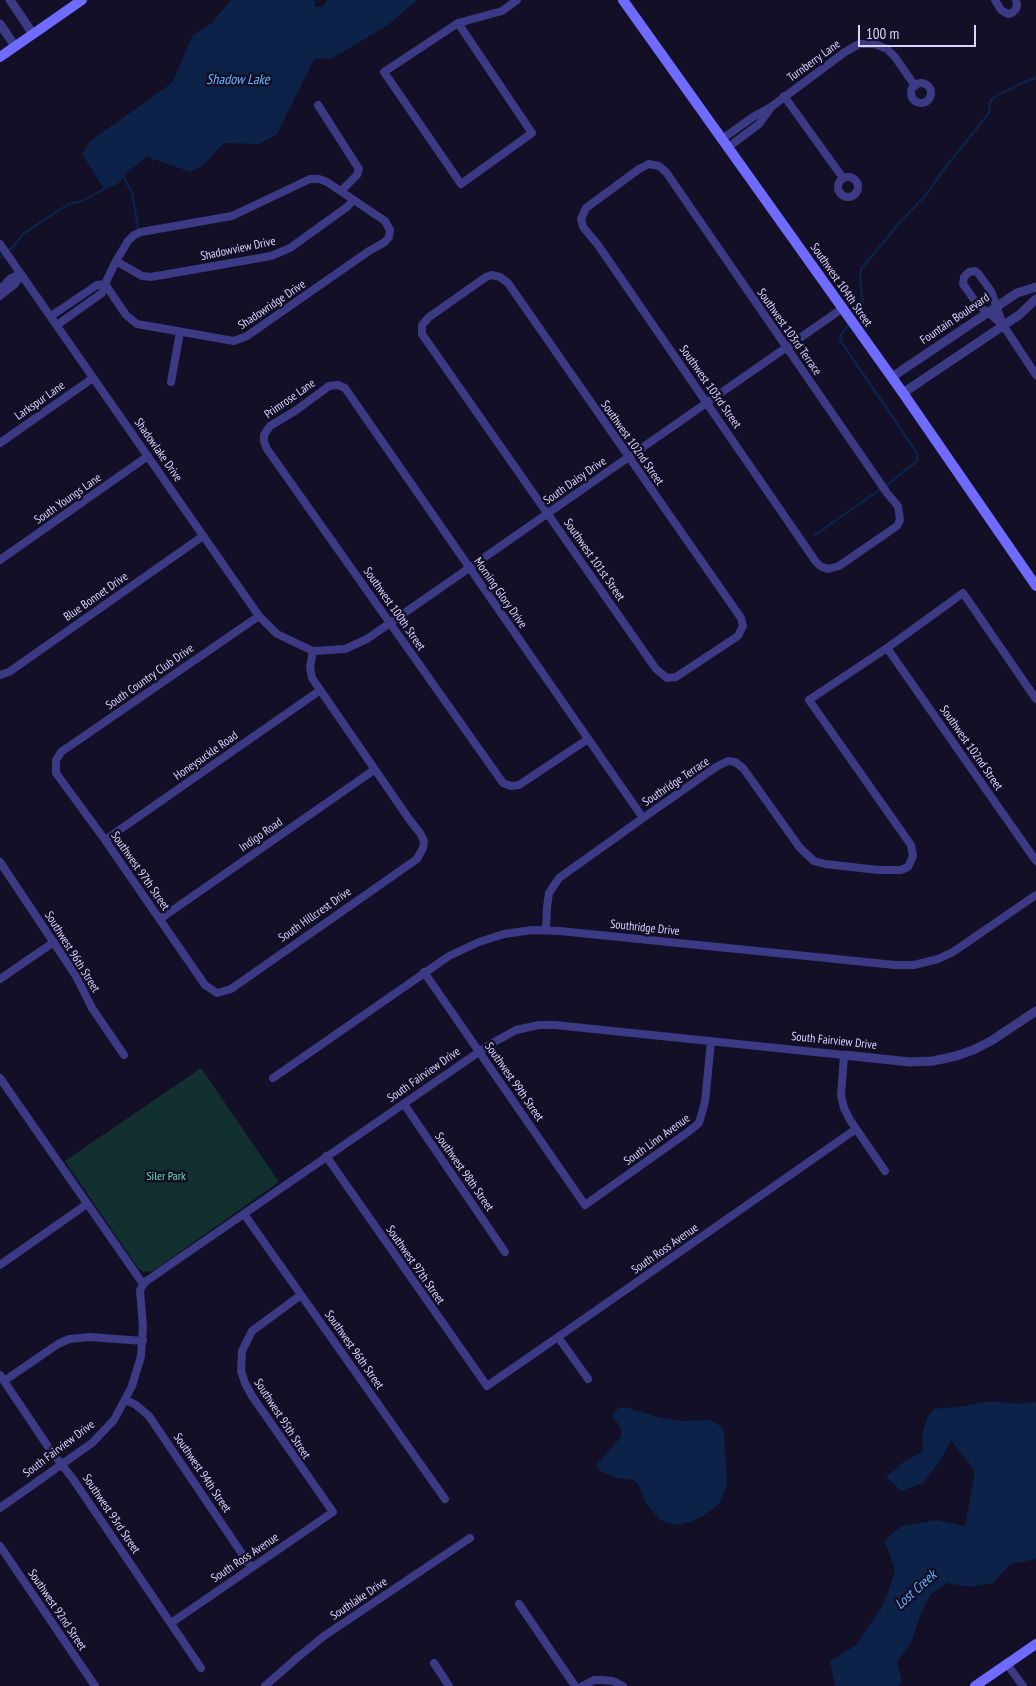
<!DOCTYPE html>
<style>
body{margin:0}
#map{position:relative;width:1036px;height:1686px;overflow:hidden;background:#130f26;font-family:"PT Sans Narrow",sans-serif}
canvas{display:block}
.scale{position:absolute;left:858px;top:25px;width:118px;height:22px;box-sizing:border-box;border:2px solid #d9d4ff;border-top:0;padding-left:6px;font-size:15px;line-height:18px;white-space:nowrap;color:#d9d4ff;-webkit-text-stroke:4px #130f26;paint-order:stroke}
</style>
<div id="map">
<canvas width="1036" height="1686"></canvas>
<div class="scale">100 m</div>
</div>
<script>
const context = document.querySelector('canvas').getContext('2d');
context.lineJoin = 'round';
function fillPath(path, color) {
  context.fillStyle = color;
  context.fill(path, 'evenodd');
}
function shape(rows) {
  const path = new Path2D();
  for (const r of rows) {
    if (r.length === 3) {
      path.moveTo(r[0] + r[2], r[1]);
      path.arc(r[0], r[1], r[2], 0, 2 * Math.PI);
      continue;
    }
    path.moveTo(r[0], r[1]);
    for (let i = 2; i < r.length; i += 2) path.lineTo(r[i], r[i + 1]);
  }
  return path;
}
function strokePath(path, color, width, dash) {
  context.strokeStyle = color;
  context.lineWidth = width;
  context.lineCap = dash ? 'butt' : 'round';
  context.setLineDash(dash || []);
  context.stroke(path);
}
function label(font, color, halo, rows, align = 'center') {
  context.font = font + ' "PT Sans Narrow",sans-serif';
  context.lineWidth = 5;
  context.setLineDash([]);
  context.textBaseline = 'middle';
  context.strokeStyle = halo;
  context.fillStyle = color;
  for (const [text, x, y, turn = 0] of rows) {
    context.save();
    context.translate(x, y);
    context.rotate((+turn || 0) * Math.PI / 180);
    context.textAlign = isNaN(turn) ? turn : align;
    if (halo) context.strokeText(text, 0, 0);
    context.fillText(text, 0, 0);
    context.restore();
  }
}
const green = shape([
 [201,1068,279,1182,153,1271,143,1272,138,1268,65,1161]
]);
const water = shape([
 [231,0,314,0,315,7,323,6,327,0,417,0,388,25,331,59,315,58,277,134,259,144,224,143,202,166,191,172,147,157,124,175,118,184,104,189,82,154,89,142,172,83,193,35,212,23],
 [991,1401,1019,1404,1036,1402,1036,1558,1032,1560,1010,1564,993,1583,969,1587,947,1583,931,1594,921,1613,911,1643,897,1662,902,1681,897,1686,835,1686,830,1661,856,1645,882,1607,888,1592,895,1570,885,1542,888,1537,902,1526,935,1520,965,1526,975,1471,951,1440,941,1459,923,1483,901,1491,886,1477,906,1460,923,1451,922,1434,928,1416,934,1409,964,1406],
 [625,1407,658,1417,681,1421,710,1420,719,1425,724,1431,727,1484,720,1503,702,1517,690,1522,677,1525,668,1523,659,1519,646,1503,638,1484,633,1480,617,1478,598,1470,597,1464,621,1437,621,1428,612,1416,618,1408]
]);
const stream = shape([
 [123,175,132,193,139,232],
 [0,257,14,246,24,233,69,204,82,201,106,188],
 [853,319,863,306,860,279,861,269,902,220,926,195,942,172,989,113,990,101,999,94,1036,77],
 [815,535,892,481,917,461,917,453,840,340,842,333,850,323]
]);
const minor = shape([
 [995,0,1001,10,1008,14,1012,13,1016,9,1017,5,1016,0],
 [458,23,532,133,461,184,384,72,458,23,502,11,517,0],
 [921,93,10],
 [784,96,843,178],
 [318,105,359,169,357,175,341,191],
 [722,139,753,117,771,107,845,52,859,44,875,44,887,49,895,57,915,86],
 [727,148,759,124,770,109],
 [649,164,659,166,666,172,887,493,898,506,900,520,897,526,839,566,828,569,820,566,816,562,598,245,583,227,581,219,586,208,639,169,649,164],
 [848,187,10],
 [0,244,259,616,277,634,313,651,345,649,367,639,843,308],
 [116,261,142,276,151,277,271,256,290,248,347,207,353,200],
 [492,275,500,277,508,283,741,618,743,626,738,636,676,677,667,678,656,669,422,334,422,325,429,317,486,277,492,275],
 [0,290,11,278,21,274],
 [0,296,15,284,21,274],
 [51,316,97,285,105,284],
 [57,325,102,293,105,284,116,261,128,241,134,235,141,232,232,216,310,179,319,179,327,182,385,221,390,230,389,237,385,242,369,251,247,336,234,341,137,324,126,315,105,284],
 [1003,325,991,291,978,273,975,271,969,272,964,277,963,284,966,288,977,304,1003,325,1036,375],
 [171,382,180,332],
 [0,443,93,378],
 [0,560,148,456],
 [259,616,61,752,56,760,56,773,105,840,205,985,217,993,231,989,417,859,423,848,424,841,420,833,409,819,312,678,310,667,313,651],
 [887,648,1036,861],
 [0,675,9,672,203,536],
 [588,739,519,785,511,786,503,783,267,449,264,442,264,435,270,426,295,411,329,386,338,385,345,388,643,818],
 [105,840,319,691],
 [0,862,76,976,92,1008,124,1055],
 [160,919,374,770],
 [546,930,547,907,549,893,559,878,643,818,716,767,728,761,735,762,743,768,800,848,814,861,825,864,878,870,901,870,908,867,913,856,911,845,809,700,887,648,963,593,1036,699],
 [424,972,585,1205,688,1132,699,1123,705,1102,711,1041],
 [0,979,54,942],
 [0,1078,143,1284],
 [273,1078,449,956,479,942,504,934,532,930,560,931,895,965,914,965,938,959,953,952,1036,895],
 [404,1104,505,1252],
 [326,1156,487,1386,558,1337,856,1129],
 [244,1214,445,1499],
 [0,1265,87,1204],
 [558,1337,588,1379],
 [0,1375,51,1451,73,1479,201,1668],
 [4,1381,58,1344,69,1339,90,1337,143,1341],
 [126,1400,136,1405,149,1416,251,1567],
 [0,1508,92,1443,114,1420,132,1386,141,1356,143,1327,140,1290,145,1282,489,1045,516,1030,539,1025,555,1025,844,1055,841,1095,844,1108,850,1120,885,1171],
 [0,1546,95,1686],
 [519,1604,575,1686],
 [171,1623,333,1512,252,1396,245,1383,241,1371,242,1351,252,1331,301,1295],
 [434,1663,449,1686],
 [1007,1664,1023,1686],
 [265,1686,298,1657,324,1636,470,1538],
 [582,1686,594,1680,602,1680,613,1681,623,1686]
]);
const tertiary = shape([
 [10,0,33,34],
 [0,24,15,46],
 [892,377,1008,299,1017,293,1036,287],
 [903,393,1019,315,1036,299],
 [844,1055,910,1062,933,1061,956,1056,973,1050,991,1041,1036,1011]
]);
const secondary = shape([
 [623,0,903,393,1036,586],
 [0,57,82,0],
 [975,1686,1036,1644]
]);
const streetNames = [
 ["Turnberry Lane",814,61,-36],
 ["Shadowview Drive",238,249,-12],
 ["Southwest 104th Street",841,285,55],
 ["Shadowridge Drive",272,305,-34],
 ["Fountain Boulevard",955,319,-34],
 ["Southwest 103rd Terrace",789,332,55],
 ["Southwest 103rd Street",710,387,55],
 ["Primrose Lane",290,399,-35],
 ["Larkspur Lane",40,401,-35],
 ["Southwest 102nd Street",632,443,55],
 ["Shadowlake Drive",158,450,55],
 ["South Daisy Drive",575,481,-35],
 ["South Youngs Lane",68,499,-35],
 ["Southwest 101st Street",594,560,55],
 ["Morning Glory Drive",500,593,55],
 ["Blue Bonnet Drive",96,597,-35],
 ["Southwest 100th Street",394,609,55],
 ["South Country Club Drive",150,677,-35],
 ["Southwest 102nd Street",971,748,55],
 ["Honeysuckle Road",206,756,-35],
 ["Southridge Terrace",676,782,-34],
 ["Indigo Road",261,835,-35],
 ["Southwest 97th Street",140,871,55],
 ["South Hillcrest Drive",315,915,-35],
 ["Southridge Drive",645,928,6],
 ["Southwest 96th Street",72,952,58],
 ["South Fairview Drive",834,1041,6],
 ["South Fairview Drive",424,1075,-35],
 ["Southwest 99th Street",514,1082,55],
 ["South Linn Avenue",657,1140,-36],
 ["Southwest 98th Street",464,1172,55],
 ["South Ross Avenue",665,1249,-35],
 ["Southwest 97th Street",415,1265,55],
 ["Southwest 96th Street",354,1350,55],
 ["Southwest 95th Street",282,1419,57],
 ["South Fairview Drive",59,1449,-37],
 ["Southwest 94th Street",202,1473,56],
 ["Southwest 93rd Street",111,1514,56],
 ["South Ross Avenue",245,1558,-34],
 ["Southlake Drive",359,1599,-34],
 ["Southwest 92nd Street",57,1610,56]
];
const parkNames = [
 ["Siler Park",166,1177]
];
const waterNames = [
 ["Shadow Lake",238,80],
 ["Lost Creek",916,1590,-42]
];
fillPath(green, '#12302f');
fillPath(water, '#0c2248');
strokePath(stream, '#0c2248', 2.5);
strokePath(minor, '#3d3a85', 8);
strokePath(tertiary, '#3d3a85', 9);
strokePath(secondary, '#6f6bff', 10);
label('12px', '#d9d4ff', '#130f26', streetNames);
label('12px', '#5fe0c0', '#130f26', parkNames);
label('italic 14px', '#62b6ff', '#130f26', waterNames);
</script>
